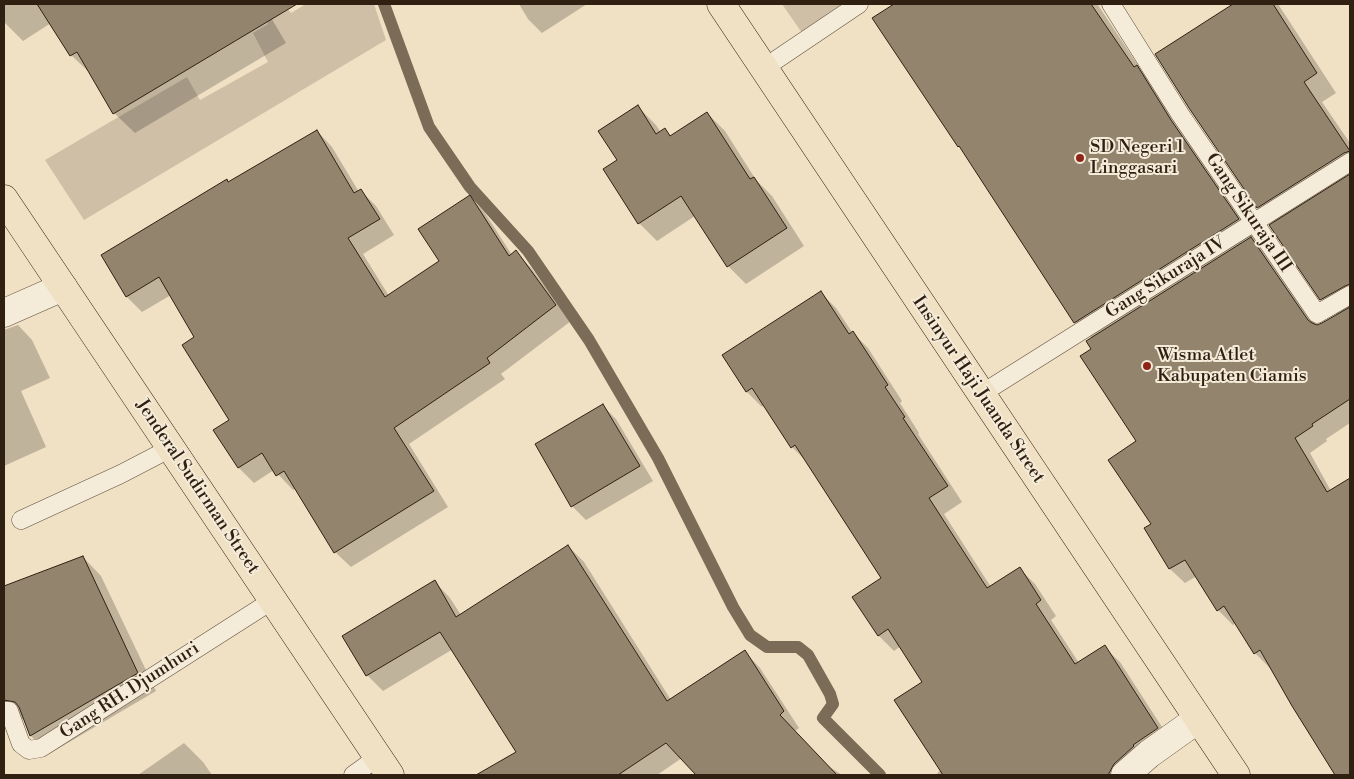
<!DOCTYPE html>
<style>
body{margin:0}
#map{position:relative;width:1354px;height:779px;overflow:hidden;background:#f0e0c4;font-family:"Libre Bodoni",serif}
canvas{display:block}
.frame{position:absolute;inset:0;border:5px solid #2f2011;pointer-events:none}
</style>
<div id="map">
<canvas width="1354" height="779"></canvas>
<div class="frame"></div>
</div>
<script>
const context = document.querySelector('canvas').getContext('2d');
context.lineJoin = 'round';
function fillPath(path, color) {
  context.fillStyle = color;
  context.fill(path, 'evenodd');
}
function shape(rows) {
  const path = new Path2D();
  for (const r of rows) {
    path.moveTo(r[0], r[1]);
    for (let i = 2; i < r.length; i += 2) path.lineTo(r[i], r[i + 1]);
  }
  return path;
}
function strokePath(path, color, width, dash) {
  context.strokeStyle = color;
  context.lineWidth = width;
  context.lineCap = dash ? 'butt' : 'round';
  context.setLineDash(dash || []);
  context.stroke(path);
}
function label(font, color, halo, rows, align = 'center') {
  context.font = font + ' "Libre Bodoni",serif';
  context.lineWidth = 4;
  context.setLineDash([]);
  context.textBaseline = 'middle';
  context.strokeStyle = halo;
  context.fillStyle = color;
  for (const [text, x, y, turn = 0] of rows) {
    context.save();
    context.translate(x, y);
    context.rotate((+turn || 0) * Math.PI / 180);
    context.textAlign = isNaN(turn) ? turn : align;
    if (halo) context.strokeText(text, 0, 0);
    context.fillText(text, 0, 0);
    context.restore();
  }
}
const green = shape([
 [275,4,284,4,291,13,306,4,374,4,386,40,84,220,45,160,187,77,200,100,268,62,253,33,268,24,262,12],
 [782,4,844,4,802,33]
]);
const shadow = shape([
 [4,4,263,4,286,43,135,133,114,113,92,75,71,55,51,23,23,41,4,22],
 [519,4,587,4,542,33,528,19],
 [896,4,1100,4,1098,5,1143,73,1156,86,1257,239,1254,241,1266,253,1317,326,1338,316,1321,299,1275,223,1258,207,1157,54,1235,4,1278,4,1336,93,1322,102,1350,143,1350,423,1326,439,1327,441,1310,453,1331,491,1341,485,1350,494,1350,759,1337,767,1270,668,1255,653,1236,623,1233,625,1218,610,1197,576,1185,583,1170,569,1153,524,1138,441,1093,349,1092,338,1075,322,963,151,959,146,874,18],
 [638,107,656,125,661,133,665,130,671,136,707,113,725,131,756,180,772,196,804,246,746,284,728,266,695,216,657,241,639,223,619,161],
 [317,131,332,147,359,192,361,191,376,206,394,235,363,254,389,296,441,261,470,197,485,213,512,255,516,252,531,268,571,321,501,374,505,379,409,444,448,507,351,567,335,552,296,488,293,490,274,470,254,483,239,468,231,420,196,338,171,295,142,312,127,297,103,256],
 [821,293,836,308,852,332,868,348,902,401,900,403,919,433,918,434,962,502,944,514,991,587,1020,569,1035,584,1056,616,1051,620,1079,663,1104,647,1120,662,1173,744,1134,775,936,775,941,769,924,682,901,646,894,651,878,635,883,579,808,463,792,447,764,405,762,407,746,391],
 [18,325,32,340,50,378,21,391,46,447,4,466,4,330],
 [602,405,616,419,653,481,586,520,572,506],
 [568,546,584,562,671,700,745,652,760,668,799,728,795,731,828,766,842,775,698,775,682,758,657,775,478,775,518,752,453,649,383,691,367,675,344,636,435,582,450,598,461,615],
 [83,557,101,576,156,691,49,754,31,736,24,719,17,720,14,723,4,723,4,587],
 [184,743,203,762,212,775,138,775]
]);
const stream = shape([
 [384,4,429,127,470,187,528,251,589,340,658,458,733,607,750,635,767,647,798,647,808,655,830,694,833,704,823,718,880,775]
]);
const building = shape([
 [37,4,297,4,113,114,77,52,70,56,37,4],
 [894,4,1091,4,1134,67,1137,65,1171,120,1239,219,1074,323,959,146,958,147,872,18,894,4],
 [1233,4,1273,4,1317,73,1304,82,1350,151,1344,153,1257,208,1189,108,1155,54,1233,4],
 [638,105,656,134,665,128,670,136,707,112,750,179,754,177,787,228,727,267,681,196,638,224,603,169,617,160,598,131,638,105],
 [317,130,354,193,361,189,380,219,348,238,385,297,439,261,418,229,470,195,509,256,516,250,556,305,487,358,490,363,394,428,434,491,334,553,284,471,276,476,262,453,238,468,213,430,229,420,182,345,194,337,159,277,126,297,101,255,227,179,228,182,317,130],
 [1350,174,1350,284,1345,286,1320,300,1269,225,1350,174],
 [1251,237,1308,320,1312,323,1317,325,1322,323,1350,307,1350,399,1312,424,1313,426,1295,438,1327,492,1350,478,1350,775,1335,775,1292,706,1260,650,1254,654,1224,606,1217,611,1185,560,1169,569,1144,528,1151,524,1108,460,1136,441,1080,356,1091,349,1086,341,1251,237],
 [821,291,849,334,853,331,888,385,885,387,905,417,903,418,948,486,929,498,987,588,1020,567,1041,600,1036,604,1075,664,1105,645,1158,728,1133,745,1134,746,1114,764,1108,775,943,775,894,700,922,682,888,629,878,636,852,597,881,578,795,445,791,448,752,388,746,392,722,355,821,291],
 [603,404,640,466,571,507,535,444,603,404],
 [568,545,667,701,745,650,784,711,780,715,837,775,696,775,666,743,618,775,476,775,516,752,440,632,366,676,342,636,435,580,456,617,568,545],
 [83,556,138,673,30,736,19,707,15,702,4,700,4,586,83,556]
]);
const lane = shape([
 [1111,4,1180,114,1317,314,1350,295],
 [764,68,859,4],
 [981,394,1350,162],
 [21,520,121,474,171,448],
 [4,711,9,711,21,744,29,750,41,748,273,600],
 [353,775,378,757]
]);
const street = shape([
 [4,313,63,287],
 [1125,775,1149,754,1198,719]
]);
const highway = shape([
 [721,4,1236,775],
 [4,199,390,775]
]);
const markers = [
 [1080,158,5,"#8f2418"],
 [1147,366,5,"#8f2418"]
];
const poiNames = [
 ["SD Negeri 1",1090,148],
 ["Linggasari",1090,169],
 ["Wisma Atlet",1157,356],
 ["Kabupaten Ciamis",1157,377]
];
const streetNames = [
 ["Gang Sikuraja III",1248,213,56],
 ["Gang Sikuraja IV",1166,278,-32],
 ["Insinyur Haji Juanda Street",978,390,56],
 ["Jenderal Sudirman Street",197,487,56],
 ["Gang RH. Djumhuri",130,691,-33]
];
fillPath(green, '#cfbfa6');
fillPath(shadow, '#0003');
strokePath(stream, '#7b6c58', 12);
fillPath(building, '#93846e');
strokePath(building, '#2f2011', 1);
strokePath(lane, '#5f503e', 19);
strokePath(street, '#5f503e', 29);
strokePath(highway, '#2f2011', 29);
strokePath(lane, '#f5ebd9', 18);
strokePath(street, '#f5ebd9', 28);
strokePath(highway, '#f0e0c4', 28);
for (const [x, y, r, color] of markers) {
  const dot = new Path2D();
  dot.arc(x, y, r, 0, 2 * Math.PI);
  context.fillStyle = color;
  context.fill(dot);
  strokePath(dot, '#f5ebd9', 2);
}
label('18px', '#2f2011', '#f5ebd9', poiNames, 'left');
label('18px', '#2f2011', '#f5ebd9', streetNames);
</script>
